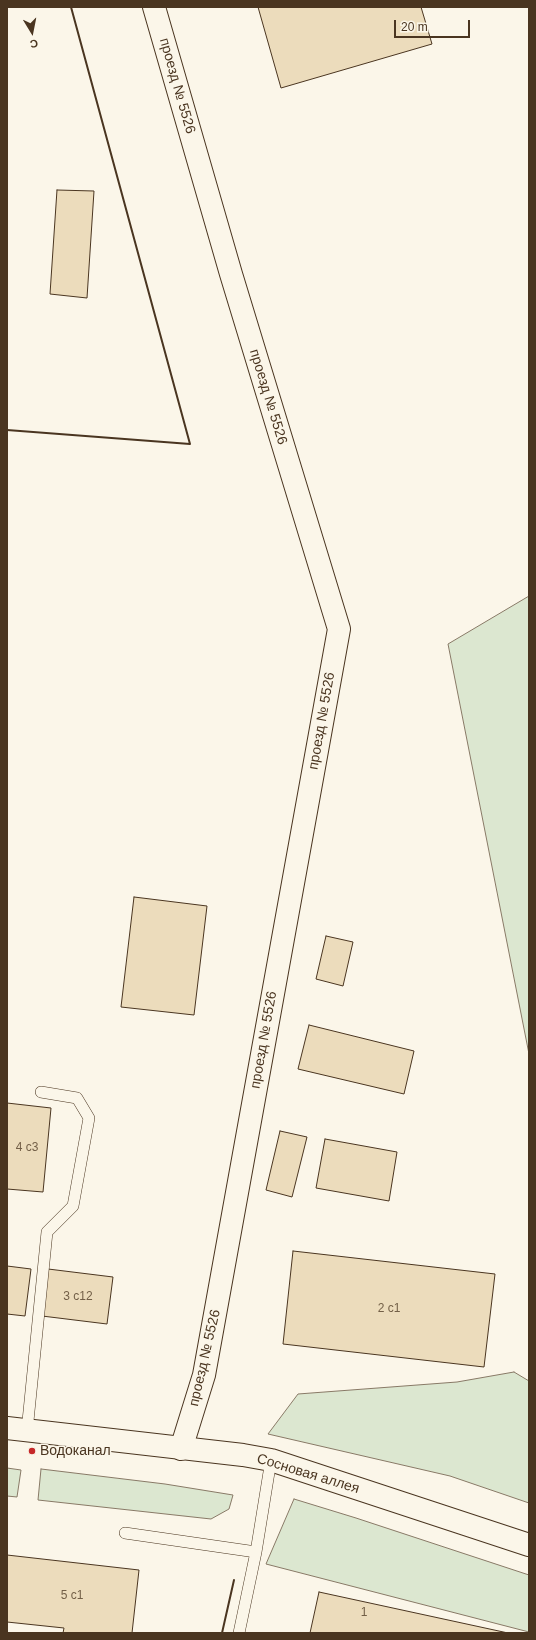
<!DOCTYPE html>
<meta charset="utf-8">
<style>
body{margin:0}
#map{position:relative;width:536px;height:1640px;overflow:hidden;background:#fbf6e9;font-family:Helvetica,sans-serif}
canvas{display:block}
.frame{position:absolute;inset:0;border:8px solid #4a3520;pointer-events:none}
.north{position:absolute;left:12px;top:12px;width:40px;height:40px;-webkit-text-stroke:3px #fbf6e9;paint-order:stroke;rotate:170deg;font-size:11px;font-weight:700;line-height:16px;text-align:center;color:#4a3520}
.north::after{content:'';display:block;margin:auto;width:14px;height:18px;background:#4a3520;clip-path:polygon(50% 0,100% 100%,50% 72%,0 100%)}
.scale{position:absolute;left:394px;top:20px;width:76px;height:18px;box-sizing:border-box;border:2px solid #4a3520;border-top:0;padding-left:5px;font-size:12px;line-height:14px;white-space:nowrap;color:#4a3520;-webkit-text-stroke:3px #fbf6e9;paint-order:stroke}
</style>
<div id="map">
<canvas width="536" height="1640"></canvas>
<div class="frame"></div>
<div class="north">С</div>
<div class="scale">20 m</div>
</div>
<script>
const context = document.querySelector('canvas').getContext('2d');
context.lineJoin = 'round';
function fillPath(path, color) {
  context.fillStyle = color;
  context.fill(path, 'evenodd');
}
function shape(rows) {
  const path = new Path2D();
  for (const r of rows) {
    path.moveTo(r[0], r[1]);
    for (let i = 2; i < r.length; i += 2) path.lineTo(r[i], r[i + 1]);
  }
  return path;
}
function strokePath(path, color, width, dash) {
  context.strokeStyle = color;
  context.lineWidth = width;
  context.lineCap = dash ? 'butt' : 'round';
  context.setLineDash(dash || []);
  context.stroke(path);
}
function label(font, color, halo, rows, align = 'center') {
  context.font = font + ' Helvetica,sans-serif';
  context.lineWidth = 3;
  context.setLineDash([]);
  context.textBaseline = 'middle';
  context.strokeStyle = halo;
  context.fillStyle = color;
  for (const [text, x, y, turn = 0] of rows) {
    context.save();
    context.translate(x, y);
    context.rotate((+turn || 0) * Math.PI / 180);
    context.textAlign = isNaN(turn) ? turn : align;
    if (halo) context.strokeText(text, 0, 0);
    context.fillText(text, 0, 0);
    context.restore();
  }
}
const green = shape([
 [529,596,529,1054,448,644,529,596],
 [514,1372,529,1381,529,1503,450,1476,268,1434,298,1394,457,1382,514,1372],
 [7,1468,21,1470,17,1497,7,1496,7,1468],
 [41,1469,165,1484,233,1495,229,1509,211,1519,38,1500,41,1469],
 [294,1499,356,1518,529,1575,529,1632,266,1564,294,1499]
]);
const building = shape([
 [258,7,421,7,432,44,281,88,258,7],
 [57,190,94,191,87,298,50,294,57,190],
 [134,897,207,906,194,1015,121,1007,134,897],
 [326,936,353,942,343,986,316,979,326,936],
 [309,1025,414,1051,404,1094,298,1069,309,1025],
 [7,1103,51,1108,43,1192,7,1189,7,1103],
 [280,1131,307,1137,292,1197,266,1190,280,1131],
 [325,1139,397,1152,389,1201,316,1188,325,1139],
 [293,1251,495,1274,484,1367,283,1344,293,1251],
 [7,1266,31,1269,25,1316,7,1314,7,1266],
 [48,1269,113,1277,107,1324,42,1316,48,1269],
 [7,1555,139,1570,132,1633,63,1633,64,1628,7,1622,7,1555],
 [319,1592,508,1633,310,1633,319,1592]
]);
const service = shape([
 [27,1431,47,1232,73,1206,89,1118,77,1098,41,1092],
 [125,1533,256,1552],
 [239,1633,256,1552,271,1460]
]);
const minor = shape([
 [154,7,231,274,339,629,204,1375,181,1449]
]);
const secondary = shape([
 [7,1428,243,1455,271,1460,529,1545]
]);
const wall = shape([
 [7,430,190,444,71,7],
 [222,1633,234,1580]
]);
const markers = [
 [32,1451,4,"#c62828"]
];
const numberNames = [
 ["4 с3",27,1148],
 ["3 с12",78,1297],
 ["2 с1",389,1309],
 ["5 с1",72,1596],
 ["1",364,1613]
];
const streetNames = [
 ["проезд № 5526",177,86,74],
 ["проезд № 5526",268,397,73],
 ["проезд № 5526",322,721,-80],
 ["проезд № 5526",264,1040,-80],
 ["проезд № 5526",205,1358,-77],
 ["Сосновая аллея",308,1474,17]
];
const poiNames = [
 ["Водоканал",40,1451]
];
fillPath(green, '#dce7d0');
strokePath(green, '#887966', 1);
fillPath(building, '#ecdcbc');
strokePath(building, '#4a3520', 1);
strokePath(service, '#4a3520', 12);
strokePath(minor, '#4a3520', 24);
strokePath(secondary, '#4a3520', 24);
strokePath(service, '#fbf6e9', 11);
strokePath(minor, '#fbf6e9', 22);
strokePath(secondary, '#fbf6e9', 22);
strokePath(wall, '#4a3520', 2);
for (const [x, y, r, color] of markers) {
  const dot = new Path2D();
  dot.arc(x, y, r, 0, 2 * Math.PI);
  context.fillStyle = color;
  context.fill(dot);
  strokePath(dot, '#fbf6e9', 1.5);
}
label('12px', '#725f47', null, numberNames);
label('14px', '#4a3520', '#fbf6e9', streetNames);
label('14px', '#4a3520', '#fbf6e9', poiNames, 'left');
</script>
